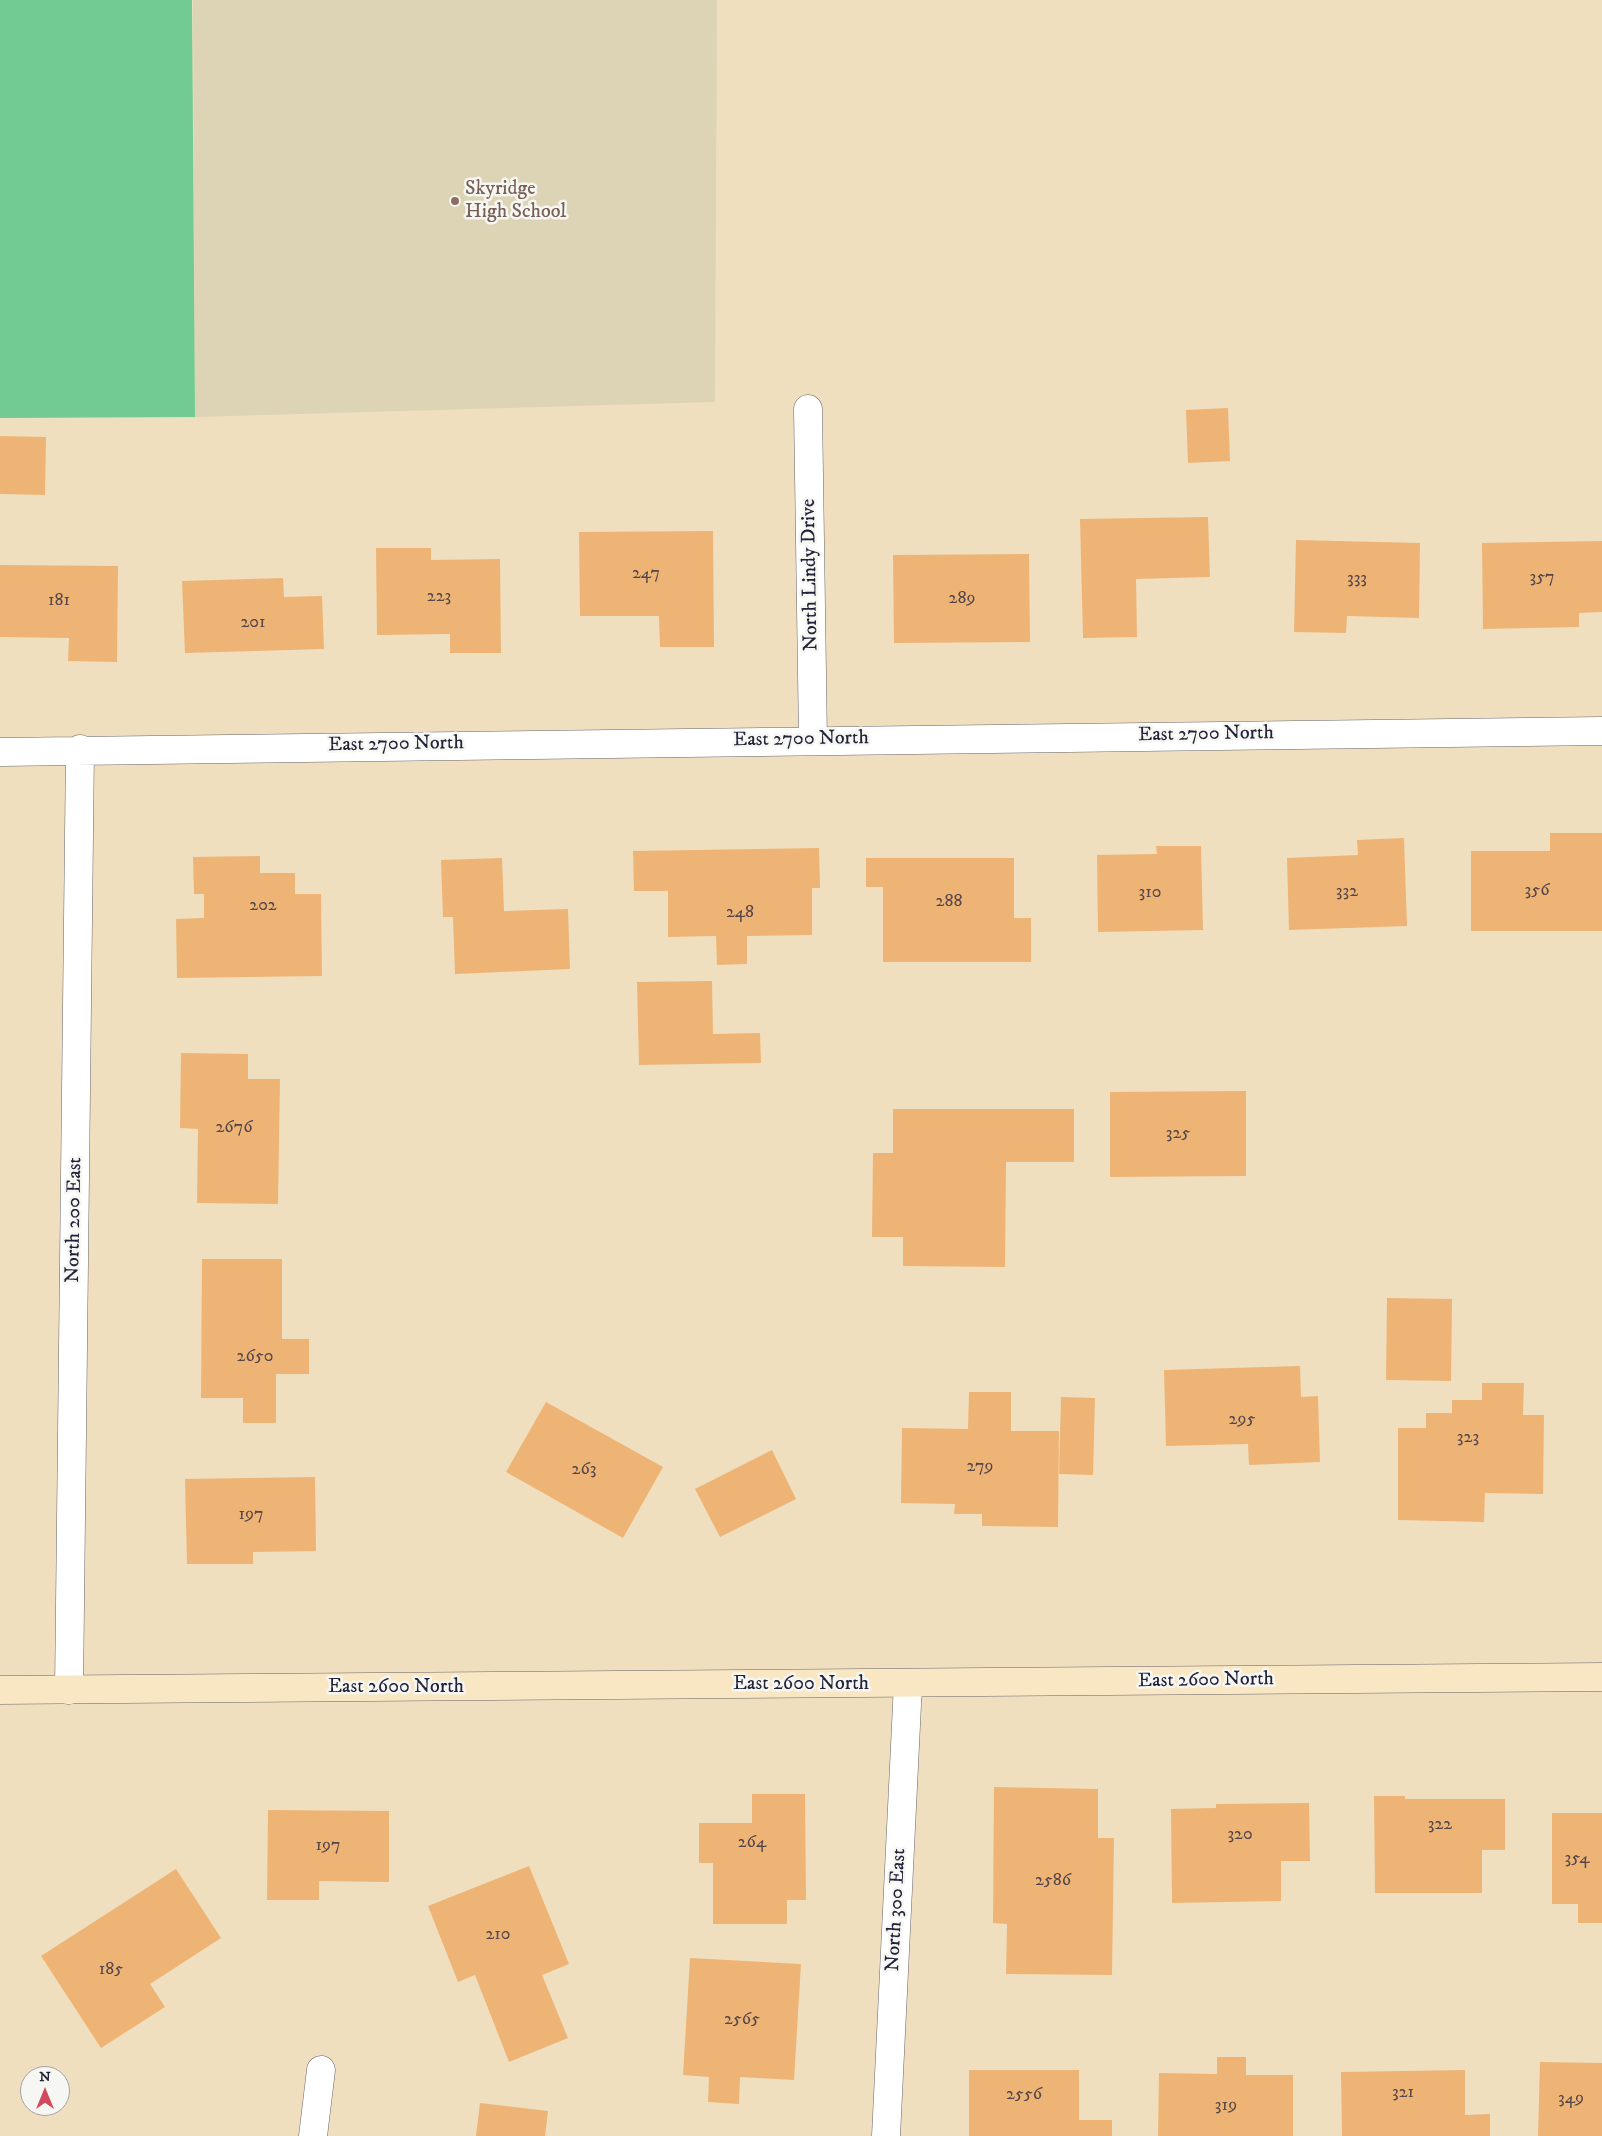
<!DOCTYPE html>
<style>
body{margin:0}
#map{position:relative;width:1602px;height:2136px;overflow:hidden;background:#efdfbf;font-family:"IM FELL DW Pica",serif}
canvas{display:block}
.north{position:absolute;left:20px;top:2066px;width:50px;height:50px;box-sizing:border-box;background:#f6f6f2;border:1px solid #a1a1a9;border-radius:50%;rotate:0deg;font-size:14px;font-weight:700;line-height:20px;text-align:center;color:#22223b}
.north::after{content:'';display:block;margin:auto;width:18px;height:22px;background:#d1495b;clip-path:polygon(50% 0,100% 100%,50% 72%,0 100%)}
</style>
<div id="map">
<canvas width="1602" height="2136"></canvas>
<div class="north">N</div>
</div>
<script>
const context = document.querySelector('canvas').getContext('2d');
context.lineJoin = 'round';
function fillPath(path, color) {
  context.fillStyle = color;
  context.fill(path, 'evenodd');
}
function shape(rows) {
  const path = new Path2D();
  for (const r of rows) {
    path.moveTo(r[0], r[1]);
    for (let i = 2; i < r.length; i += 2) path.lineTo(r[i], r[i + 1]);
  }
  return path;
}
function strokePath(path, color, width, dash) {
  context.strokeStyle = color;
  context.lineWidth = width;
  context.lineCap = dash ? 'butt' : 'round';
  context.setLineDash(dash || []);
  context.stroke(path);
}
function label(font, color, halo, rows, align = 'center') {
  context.font = font + ' "IM FELL DW Pica",serif';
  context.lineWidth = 5;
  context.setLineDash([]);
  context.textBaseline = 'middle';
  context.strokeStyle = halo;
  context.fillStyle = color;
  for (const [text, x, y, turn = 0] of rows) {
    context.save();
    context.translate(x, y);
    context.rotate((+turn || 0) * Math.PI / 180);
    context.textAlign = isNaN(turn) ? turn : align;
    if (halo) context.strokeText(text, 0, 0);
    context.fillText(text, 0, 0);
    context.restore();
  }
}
const built = shape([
 [193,0,717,0,715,402,195,417]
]);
const green = shape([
 [0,0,192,0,195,417,0,418]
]);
const building = shape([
 [1228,408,1230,461,1188,463,1186,410],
 [0,436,46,437,45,495,0,494],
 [1208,517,1210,577,1136,579,1137,637,1083,638,1080,519],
 [713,531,714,647,660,647,659,616,580,616,579,532],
 [1296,540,1420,543,1419,618,1347,616,1346,633,1294,632],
 [1602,541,1602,612,1579,613,1579,627,1483,629,1482,543],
 [376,548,431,548,431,560,500,559,501,653,450,653,450,634,377,635],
 [1029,554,1030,642,894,643,893,555],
 [0,565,118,566,117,662,68,661,69,638,0,637],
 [283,578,284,597,322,596,324,649,185,653,182,581],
 [1550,833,1602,833,1602,931,1471,931,1471,851,1550,851],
 [1404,838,1407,926,1289,930,1287,858,1358,855,1357,840],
 [1156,846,1201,846,1203,930,1098,932,1097,855,1157,854],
 [819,848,820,888,812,888,812,935,747,936,747,964,717,965,716,936,668,937,668,891,634,891,633,851],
 [260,856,260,873,295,873,295,894,321,894,322,976,177,978,176,919,204,918,204,894,194,894,193,857],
 [502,858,504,911,568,909,570,969,455,974,453,917,443,917,441,860],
 [866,858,1014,858,1014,918,1031,918,1031,962,883,962,883,887,866,887],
 [712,981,713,1034,760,1033,761,1063,639,1065,637,982],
 [181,1053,248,1054,248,1079,280,1079,278,1204,197,1203,198,1129,180,1128],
 [1246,1091,1246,1176,1110,1177,1110,1092],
 [893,1109,1074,1109,1074,1162,1006,1162,1005,1267,903,1266,903,1237,872,1237,873,1153,893,1153],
 [202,1259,282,1259,282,1339,309,1339,309,1374,276,1374,276,1423,243,1423,243,1398,201,1398],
 [1387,1298,1452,1299,1451,1381,1386,1380],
 [1300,1366,1301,1397,1318,1396,1320,1462,1249,1465,1248,1444,1166,1446,1164,1370],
 [1482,1383,1524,1383,1523,1415,1544,1415,1543,1494,1485,1493,1484,1522,1398,1520,1398,1428,1426,1428,1426,1413,1452,1413,1452,1400,1482,1400],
 [969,1392,1011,1392,1011,1431,1059,1431,1058,1527,982,1526,982,1514,954,1514,955,1504,901,1503,902,1428,968,1429],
 [1061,1397,1095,1398,1093,1475,1059,1474],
 [546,1402,663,1467,623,1538,506,1472],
 [772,1450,796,1499,720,1537,695,1489],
 [315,1477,316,1551,253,1552,253,1564,187,1564,185,1479],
 [994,1787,1098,1789,1098,1838,1114,1838,1112,1975,1006,1974,1007,1924,993,1923],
 [752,1794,805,1794,806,1900,787,1900,787,1924,713,1924,713,1863,699,1863,699,1823,752,1823],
 [1374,1796,1405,1796,1405,1799,1505,1799,1505,1850,1482,1850,1482,1893,1375,1893],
 [1309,1803,1310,1861,1281,1861,1281,1901,1172,1903,1171,1809,1216,1808,1216,1804],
 [268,1810,389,1811,389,1882,319,1881,319,1900,267,1900],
 [1552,1813,1602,1813,1602,1923,1578,1923,1578,1904,1552,1904],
 [529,1866,569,1964,542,1975,568,2038,509,2062,475,1975,458,1982,428,1906],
 [176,1869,221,1938,150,1984,165,2007,101,2048,41,1956],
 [690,1958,801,1964,794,2080,740,2077,739,2104,708,2102,709,2077,683,2075],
 [1217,2057,1246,2057,1246,2075,1293,2075,1293,2136,1158,2136,1159,2073,1217,2074],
 [1540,2062,1602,2063,1602,2136,1538,2136],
 [969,2070,1079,2070,1079,2120,1112,2120,1112,2136,969,2136],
 [1465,2070,1465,2115,1490,2114,1490,2136,1342,2136,1341,2072],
 [480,2103,548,2111,545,2136,476,2136]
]);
const street = shape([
 [808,409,813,740],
 [0,752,1602,731],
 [69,1690,80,749],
 [313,2136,321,2070],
 [886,2136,908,1684]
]);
const secondary = shape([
 [0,1690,1602,1677]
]);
const markers = [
 [455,201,5,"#8d6e63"]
];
const numberNames = [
 ["247",646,574],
 ["357",1542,578],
 ["333",1357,579],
 ["223",439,597],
 ["289",962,599],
 ["181",59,601],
 ["201",253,623],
 ["356",1537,891],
 ["332",1347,892],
 ["310",1150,893],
 ["288",949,902],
 ["202",263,906],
 ["248",740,913],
 ["2676",234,1128],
 ["325",1178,1134],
 ["2650",255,1357],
 ["295",1242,1420],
 ["323",1468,1438],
 ["279",980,1467],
 ["263",584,1470],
 ["197",251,1515],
 ["322",1440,1825],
 ["320",1240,1835],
 ["264",752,1843],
 ["197",328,1846],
 ["354",1577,1859],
 ["2586",1053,1881],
 ["210",498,1935],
 ["185",111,1970],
 ["2565",742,2020],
 ["321",1403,2093],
 ["2556",1024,2095],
 ["349",1571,2099],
 ["319",1226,2106]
];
const educationNames = [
 ["Skyridge",465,190],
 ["High School",465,213]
];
const streetNames = [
 ["North Lindy Drive",811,575,-91],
 ["East 2700 North",1206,735,-1],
 ["East 2700 North",801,740,-1],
 ["East 2700 North",396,745,-1],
 ["North 200 East",75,1220,-89],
 ["East 2600 North",1206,1681,-1],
 ["East 2600 North",801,1685],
 ["East 2600 North",396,1688],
 ["North 300 East",897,1910,-87]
];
fillPath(built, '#ddd3b5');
fillPath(green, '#72cb92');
fillPath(building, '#eeb476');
strokePath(street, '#6a6469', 29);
strokePath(secondary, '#6a6469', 29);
strokePath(street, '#fff', 28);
strokePath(secondary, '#f9e7c3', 28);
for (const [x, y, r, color] of markers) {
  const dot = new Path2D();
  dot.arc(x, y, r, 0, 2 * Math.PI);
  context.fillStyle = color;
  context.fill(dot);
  strokePath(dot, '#f6f6f2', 2);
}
label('18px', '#55464a', null, numberNames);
label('20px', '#785e54', '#f6f6f2', educationNames, 'left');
label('20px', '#22223b', '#f6f6f2', streetNames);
</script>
